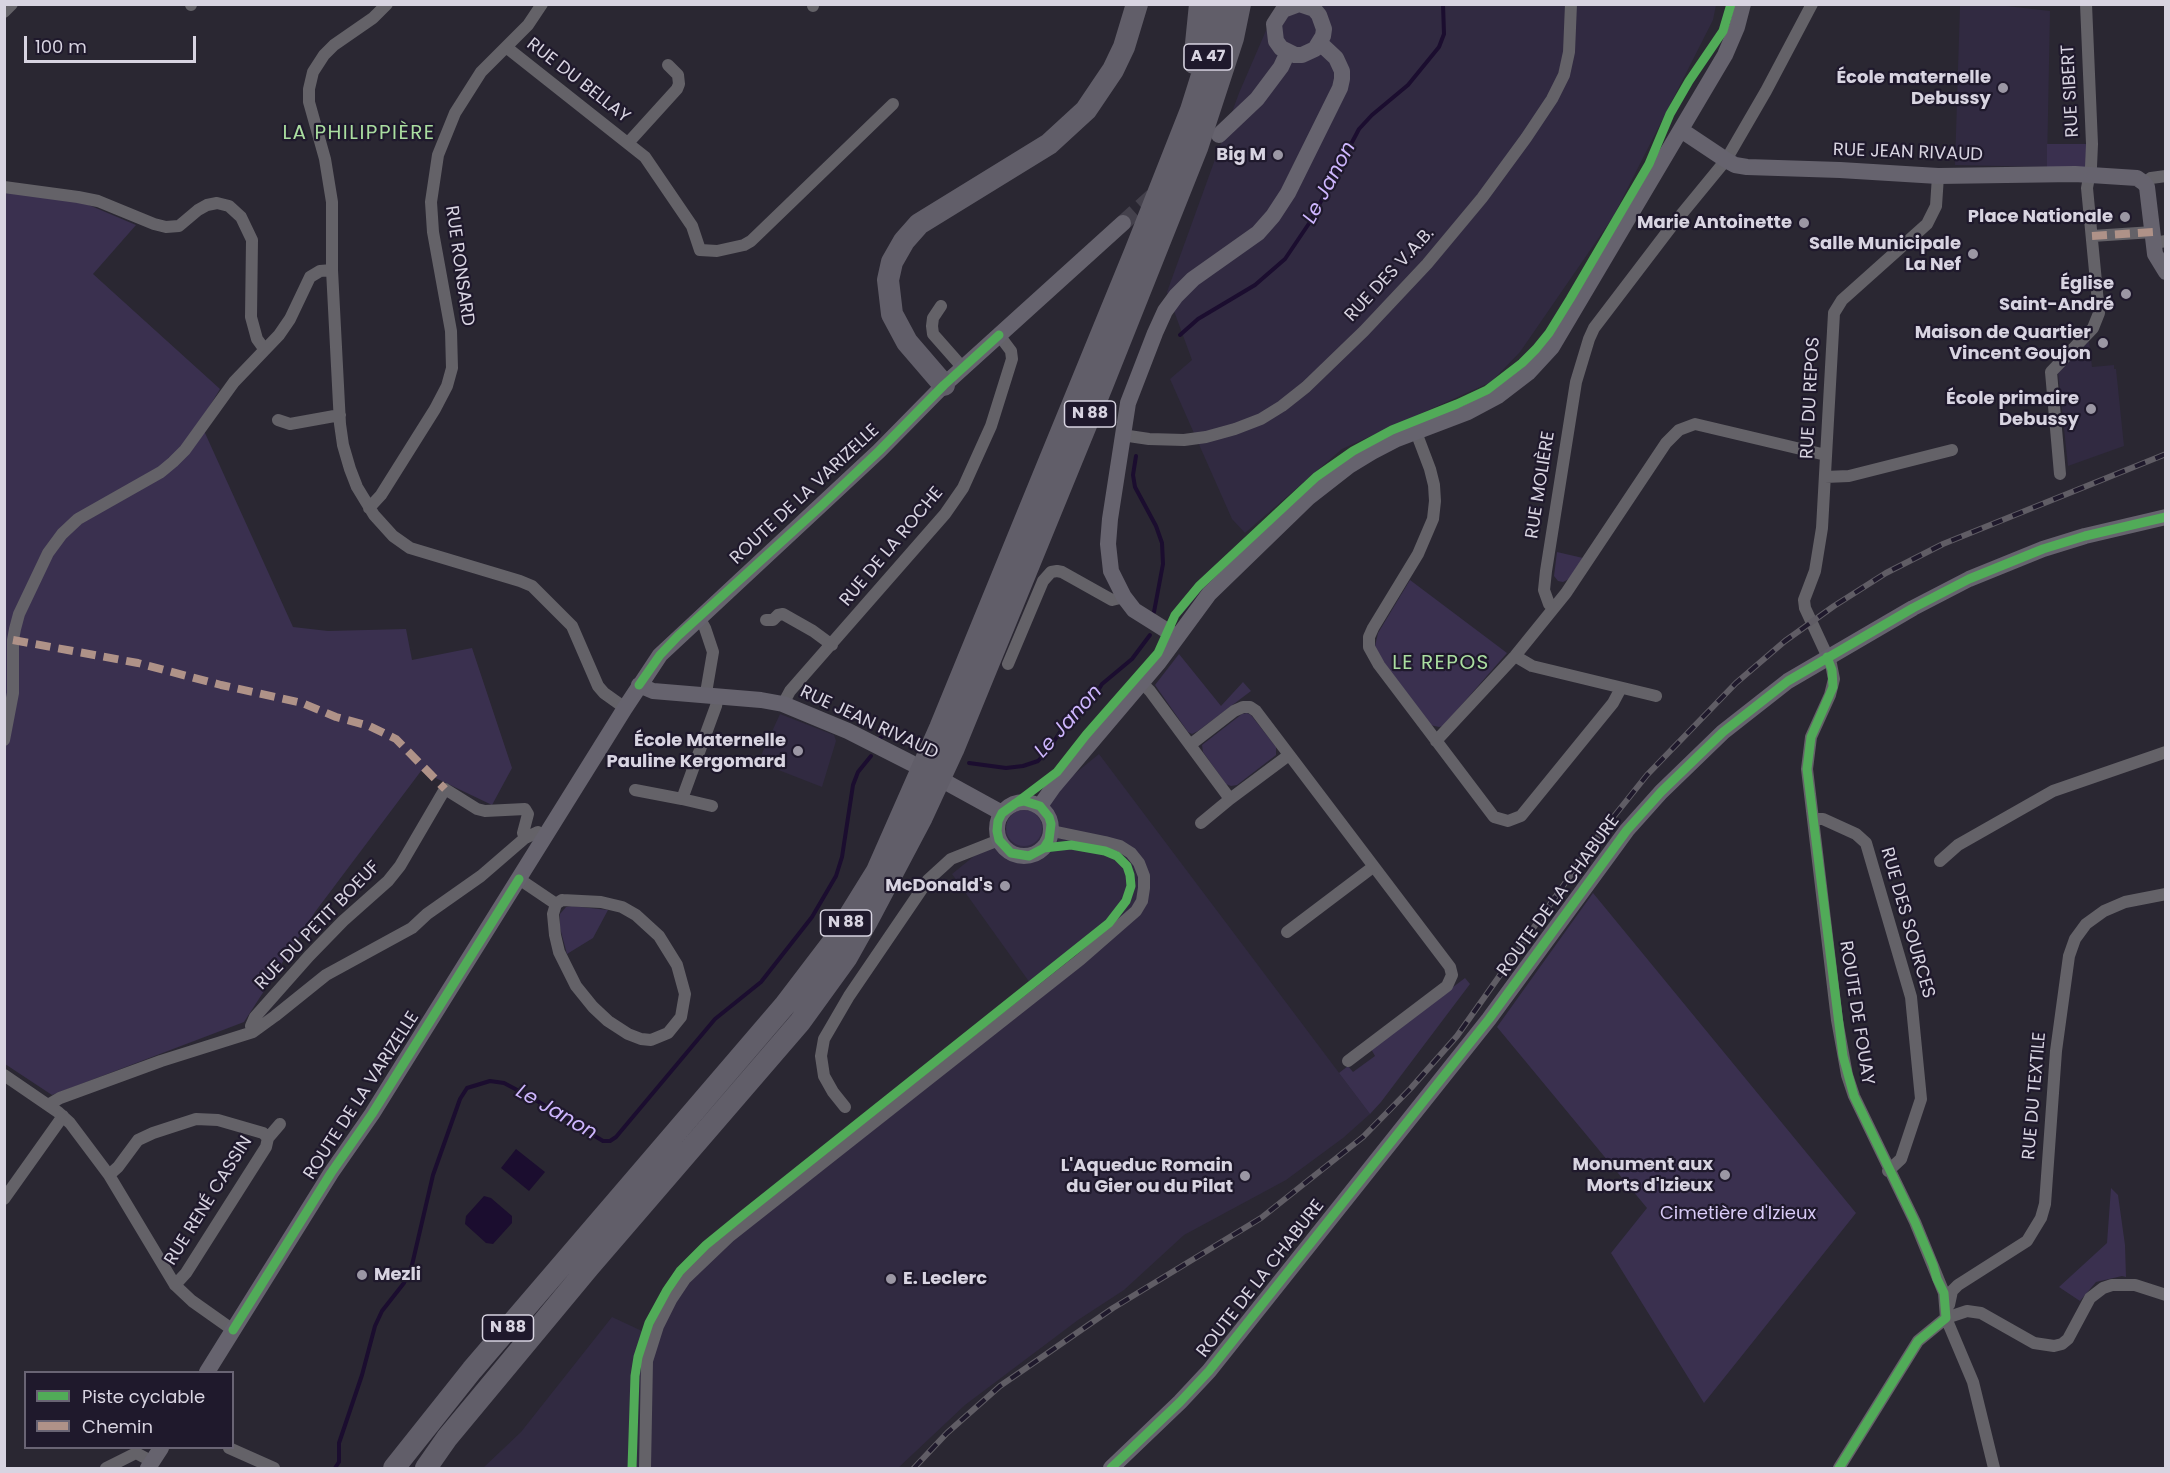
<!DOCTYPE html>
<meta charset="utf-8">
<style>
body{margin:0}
#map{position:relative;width:2170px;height:1473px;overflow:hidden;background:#2a2732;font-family:Poppins,sans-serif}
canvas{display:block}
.frame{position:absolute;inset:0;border:6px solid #d8d4e1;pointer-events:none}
.legend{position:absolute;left:24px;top:1371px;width:210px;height:78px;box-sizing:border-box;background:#1f192c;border:2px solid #696474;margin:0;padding:8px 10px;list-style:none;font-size:18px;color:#d8d4e1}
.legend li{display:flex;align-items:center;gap:12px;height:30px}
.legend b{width:30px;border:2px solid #696474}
.scale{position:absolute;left:24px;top:36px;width:172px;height:27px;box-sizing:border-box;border:3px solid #d8d4e1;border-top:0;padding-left:8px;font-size:18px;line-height:21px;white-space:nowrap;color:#d8d4e1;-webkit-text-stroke:4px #1f192c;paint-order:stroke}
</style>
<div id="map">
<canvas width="2170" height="1473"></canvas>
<div class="frame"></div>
<ul class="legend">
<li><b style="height:8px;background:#51ab58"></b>Piste cyclable</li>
<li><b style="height:8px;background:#af9288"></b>Chemin</li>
</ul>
<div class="scale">100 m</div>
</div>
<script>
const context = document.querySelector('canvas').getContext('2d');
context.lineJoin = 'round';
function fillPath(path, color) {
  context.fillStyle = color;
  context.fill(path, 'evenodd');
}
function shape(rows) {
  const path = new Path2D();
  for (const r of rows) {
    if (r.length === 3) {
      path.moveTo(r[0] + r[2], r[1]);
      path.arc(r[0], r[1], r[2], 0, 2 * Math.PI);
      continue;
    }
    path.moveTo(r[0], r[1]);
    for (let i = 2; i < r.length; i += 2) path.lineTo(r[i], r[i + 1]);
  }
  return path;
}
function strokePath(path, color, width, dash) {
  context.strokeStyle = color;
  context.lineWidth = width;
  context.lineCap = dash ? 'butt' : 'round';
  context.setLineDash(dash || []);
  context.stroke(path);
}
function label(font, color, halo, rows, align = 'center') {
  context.font = font + ' Poppins,sans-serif';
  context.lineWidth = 4.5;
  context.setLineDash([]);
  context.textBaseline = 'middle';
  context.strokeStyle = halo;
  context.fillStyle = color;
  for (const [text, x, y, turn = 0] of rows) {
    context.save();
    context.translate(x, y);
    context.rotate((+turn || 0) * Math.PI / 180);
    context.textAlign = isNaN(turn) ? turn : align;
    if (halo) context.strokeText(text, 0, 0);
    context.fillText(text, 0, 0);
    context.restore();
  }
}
const built = shape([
 [1277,5,1716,5,1713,20,1613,217,1520,352,1491,382,1342,449,1245,533,1232,519,1170,379,1192,360,1167,292,1239,93],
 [1960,5,1998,5,2050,11,2047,167,1955,165],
 [2089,341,2092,367,2114,365,2114,369,2116,369,2124,446,2068,466,2058,372],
 [780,714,834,735,836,741,822,787,758,762],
 [1099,754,1370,1114,1343,1138,1286,1180,1184,1235,1124,1290,1078,1320,965,1405,898,1468,483,1468,521,1432,612,1317,642,1331,666,1285,698,1249,1030,983,952,874]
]);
const green = shape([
 [2047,144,2087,144,2088,168,2047,167],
 [4,192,77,200,136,225,93,274,220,389,200,422,293,627,328,631,406,629,412,660,472,648,512,768,492,805,421,771,315,912,244,1022,52,1095,5,1064],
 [1391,434,1296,501,1201,591,1182,614,1180,612,1200,588,1309,486,1341,461],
 [1557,552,1583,558,1569,579,1563,582,1558,581,1554,576],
 [1410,580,1507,653,1443,726,1439,727,1430,725,1378,655,1375,646,1378,633],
 [1179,654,1221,706,1243,682,1251,691,1198,731,1192,734,1188,732,1155,685],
 [1247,713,1251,715,1276,747,1276,755,1237,785,1231,786,1226,784,1203,752,1202,745,1242,714],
 [1024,828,18],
 [1593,893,1856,1213,1704,1403,1611,1253,1647,1208,1497,1027],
 [572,906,608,910,593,938,567,954,560,928,560,914,566,907],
 [1465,978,1470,984,1381,1102,1370,1114,1339,1073,1348,1066,1353,1072,1375,1056,1371,1049],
 [2111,1188,2118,1195,2125,1245,2126,1277,2122,1276,2096,1282,2080,1301,2059,1287,2107,1243]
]);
const water = shape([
 [516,1149,545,1172,529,1191,501,1168],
 [484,1196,491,1198,512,1216,512,1223,493,1244,486,1243,465,1224,466,1216]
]);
const stream = shape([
 [1180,335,1198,319,1255,285,1285,259,1310,222,1359,129,1372,115,1408,85,1439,47,1444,34,1443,4],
 [1136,456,1133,475,1135,487,1156,526,1162,543,1163,564,1154,612],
 [880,738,891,730,922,741],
 [969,763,1006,768,1023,766,1038,761,1049,749,1064,726,1088,707,1102,684,1132,659,1150,635],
 [335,1468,339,1462,339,1443,362,1375,375,1326,382,1311,404,1283,412,1265,433,1175,460,1099,467,1088,490,1081,504,1083,534,1099,603,1141,610,1141,616,1137,715,1019,761,982,812,917,836,876,842,857,853,785,858,772,871,756]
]);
const secondaryTunnel = shape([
 [1123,223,1157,192]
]);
const street = shape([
 [387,4,373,18,334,45,324,55,313,72,309,89,309,102,325,159,332,202,332,270,340,424,343,445,350,469,357,487,374,515,393,536,410,548,520,581,532,586,572,626,598,686,604,693,625,708],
 [813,4,813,6],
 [191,5,191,4],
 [4,12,12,4],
 [506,47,645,157,692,226,700,250,717,251,744,245,751,241,893,104],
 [628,143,677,89,679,84,678,75,668,65],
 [1938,176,1936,206,1927,224,1842,300,1834,313,1822,528,1815,571,1804,600,1805,608,1831,664,1834,679,1830,695,1811,737,1807,769,1837,1020,1847,1075,1854,1096,1915,1222,1944,1293,1946,1318,1973,1382,1994,1468],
 [2144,183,2151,178,2166,176],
 [4,187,78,197,98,201,154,224,166,227,179,226,198,210,207,205,217,203,229,206,241,217,252,240,251,317,257,339,265,350],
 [2092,236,2153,232],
 [2154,243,2166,241],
 [941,306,933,318,932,326,933,334,963,368],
 [278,420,290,424,340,415],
 [1416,432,1430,469,1434,485,1435,501,1433,519,1418,554,1373,628,1369,637,1369,647,1379,665,1494,817,1508,821,1521,816,1613,703,1621,688],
 [1122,435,1149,439,1184,440,1206,437,1235,429,1261,419,1282,406,1306,387,1364,331,1427,264,1482,198,1526,138,1552,99,1564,75,1569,52,1571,4],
 [2060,474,2051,372,2093,328,2099,313,2087,188,2091,167,2092,144,2086,4],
 [1825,477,1849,476,1952,450],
 [369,508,381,495,435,409,447,386,452,368,451,331,433,232,431,202,438,155,455,113,481,72,528,25,542,4],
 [1553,608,1549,604,1544,590,1546,571,1576,382,1589,339,1594,328,1671,227,1726,160,1766,91,1812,4],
 [699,617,705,628,713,652,707,687],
 [766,620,773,620,778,615,783,614,813,631,832,645],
 [1515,656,1532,666,1656,696],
 [1008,664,1043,581,1051,572,1057,571,1062,572,1112,600,1124,597],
 [1142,683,1150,691,1230,799,1289,755],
 [783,704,790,691,945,514,963,488,991,426,1012,359,1011,351,999,335],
 [4,740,13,693,13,640,15,629,19,614,48,553,62,534,78,519,161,472,173,462,185,450,234,382,279,335,290,319,310,277,320,271,332,270],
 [1436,741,1515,656,1566,593,1666,443,1679,430,1695,424,1826,455],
 [1190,745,1234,711,1243,707,1250,707,1256,711,1450,967,1452,975,1447,986,1348,1061],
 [635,790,682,799,716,706,718,696],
 [682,799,712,806],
 [1813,819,1823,819,1856,834,1866,843,1911,997,1921,1099,1901,1159,1888,1171],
 [1201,823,1230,799],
 [1940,861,1958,845,2053,791,2166,752],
 [519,879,556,904],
 [562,900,601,902,622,907,636,915,659,936,677,965,685,994,681,1017,668,1033,651,1040,641,1039,628,1034,608,1021,593,1007,576,986,559,952,555,935,553,914,556,904,562,900],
 [1287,932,1373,867],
 [253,1032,251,1026,255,1017,309,956,343,921,388,881,400,866,445,789,477,809,485,811,525,809,528,814,523,833,525,838],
 [4,1075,58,1112,70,1123,109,1175,175,1285,192,1301,233,1330],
 [48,1105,60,1098,161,1061,253,1032,275,1016,326,975,412,928,427,914,481,876,525,838,538,832,546,836],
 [845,1107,833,1092,824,1076,821,1056,824,1039,849,996,928,880,951,859,999,840],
 [268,1138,280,1124],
 [109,1175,118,1167,138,1140,153,1133,196,1119,218,1120,263,1133,268,1138,266,1147,186,1273,175,1285],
 [4,1199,63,1116],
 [1949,1305,1952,1291,1958,1285,2027,1241,2041,1218,2045,1204,2056,1051,2069,956,2075,939,2086,924,2104,911,2125,902,2166,894],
 [229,1448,274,1468],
 [106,1468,136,1453,153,1462],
 [645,1468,647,1361,658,1326,671,1300,685,1279,730,1236,1081,959,1136,911,1142,901,1144,888,1144,876,1139,863,1131,853,1120,846,1105,842,1052,831],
 [1839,1468,1918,1341,1946,1318,1967,1311,1981,1313,2034,1343,2054,1346,2062,1344,2068,1339,2090,1298,2103,1288,2112,1285,2135,1285,2166,1295]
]);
const secondary = shape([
 [1299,4,1283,10,1274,24,1276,41,1281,48,1295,55,1302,55,1315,49,1323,36,1324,29,1319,15,1314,9,1299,4],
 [1681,130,1726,160,1735,165,1747,167,1840,170,1938,176,2075,174,2137,178,2144,183,2147,187,2155,254,2166,272],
 [1219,135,1257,99,1281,67,1288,52],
 [1177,637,1134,610,1124,597,1111,571,1108,544,1110,519,1128,403,1155,333,1165,311,1176,296,1193,279,1258,233,1273,216,1288,193,1340,88,1342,79,1342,71,1336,58,1320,43],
 [639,685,653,691,761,700,783,704,848,731,911,763,1002,813],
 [1024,829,27],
 [1040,806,1054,786,1159,662,1209,594,1308,498,1349,466,1372,452,1397,439,1468,412,1498,396,1528,373,1552,347,1725,55,1737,27,1743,4],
 [207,1372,331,1173,372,1114,625,708,660,655,879,451,944,385,1123,223],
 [148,1468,161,1448],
 [1111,1468,1180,1402,1209,1371,1489,1019,1627,830,1661,792,1723,732,1788,681,1913,608,1969,579,2043,549,2085,536,2166,517]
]);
const highway = shape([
 [1194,63,1200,4],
 [944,385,907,342,892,314,888,280,892,262,904,241,919,224,1049,144,1086,110,1113,70,1124,47,1137,4],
 [394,1468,472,1370,785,1005,833,942,877,871,940,728,1135,252,1191,110,1214,37,1222,4],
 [426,1468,447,1438,589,1267,800,1022,847,957,866,923,922,817,953,750,1102,386,1197,148,1233,38,1240,4]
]);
const rail = shape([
 [914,1468,947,1433,1000,1386,1113,1308,1261,1218,1363,1137,1411,1088,1457,1036,1599,835,1647,775,1736,683,1785,641,1834,606,1886,573,1943,544,2166,454]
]);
const quiet = shape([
 [2092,236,2153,232],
 [13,640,138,663,221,685,302,703,336,717,369,726,396,739,445,789]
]);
const cycleway = shape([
 [1827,657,1832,670,1833,687,1811,737,1807,769,1843,1056,1854,1096,1915,1222,1933,1265,1937,1279,1944,1293,1946,1318,1918,1341,1839,1468],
 [639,685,660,655,678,636,822,505,879,451,944,385,999,335],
 [1016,803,1057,772,1086,735,1158,653,1175,615,1199,586,1316,477,1353,451,1392,430,1457,404,1487,390,1522,363,1536,349,1549,333,1570,299,1649,164,1670,114,1689,81,1723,31,1731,4],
 [233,1330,331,1173,372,1114,519,879],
 [632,1468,635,1376,638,1357,649,1323,667,1290,680,1271,706,1245,744,1214,1109,923,1126,901,1131,886,1130,875,1127,866,1117,856,1105,851,1071,845,1044,848,1029,856,1011,853,999,840,997,831,998,821,1002,813,1016,803,1024,801,1040,806,1049,817,1051,824,1049,840,1044,848],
 [1111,1468,1180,1402,1209,1371,1489,1019,1627,830,1661,792,1723,732,1788,681,1913,608,1969,579,2043,549,2085,536,2166,517]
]);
const markers = [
 [2003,88,6,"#9b97a4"],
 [1278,155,6,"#9b97a4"],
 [2125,217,6,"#9b97a4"],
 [1804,223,6,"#9b97a4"],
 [1973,254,6,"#9b97a4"],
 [2126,294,6,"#9b97a4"],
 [2103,343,6,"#9b97a4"],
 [2091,409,6,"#9b97a4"],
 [798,751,6,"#9b97a4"],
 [1005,886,6,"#9b97a4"],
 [1725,1175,6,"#9b97a4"],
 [1245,1176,6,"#9b97a4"],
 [362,1275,6,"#9b97a4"],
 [891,1279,6,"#9b97a4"]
];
const shields = [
 [1208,57,48],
 [1090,414,51],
 [846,923,51],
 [508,1328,51]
];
const shieldNames = [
 ["A 47",1208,57],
 ["N 88",1090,414],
 ["N 88",846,923],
 ["N 88",508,1328]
];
const poiNames = [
 ["École maternelle",1991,78],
 ["Debussy",1991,99],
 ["Big M",1266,155],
 ["Place Nationale",2113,217],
 ["Marie Antoinette",1792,223],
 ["Salle Municipale",1961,244],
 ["La Nef",1961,265],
 ["Église",2114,284],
 ["Saint-André",2114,305],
 ["Maison de Quartier",2091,333],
 ["Vincent Goujon",2091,354],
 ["École primaire",2079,399],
 ["Debussy",2079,420],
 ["École Maternelle",786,741],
 ["Pauline Kergomard",786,762],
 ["McDonald's",993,886],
 ["Monument aux",1713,1165],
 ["Morts d'Izieux",1713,1186],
 ["L'Aqueduc Romain",1233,1166],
 ["du Gier ou du Pilat",1233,1187],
 ["Mezli",374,1275,"left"],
 ["E. Leclerc",903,1279,"left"]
];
const streetNames = [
 ["RUE DU BELLAY",578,81,38],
 ["RUE SIBERT",2071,91,-93],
 ["RUE JEAN RIVAUD",1908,153,2],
 ["RUE RONSARD",459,266,82],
 ["RUE DES V.A.B.",1390,275,-47],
 ["RUE DU REPOS",1811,398,-87],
 ["RUE MOLIÈRE",1541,485,-81],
 ["ROUTE DE LA VARIZELLE",805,495,-43],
 ["RUE DE LA ROCHE",892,547,-50],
 ["RUE JEAN RIVAUD",869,723,25],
 ["ROUTE DE LA CHABURE",1559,896,-54],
 ["RUE DES SOURCES",1907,923,74],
 ["RUE DU PETIT BOEUF",318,926,-46],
 ["ROUTE DE FOUAY",1856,1013,81],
 ["ROUTE DE LA VARIZELLE",362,1096,-57],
 ["RUE DU TEXTILE",2035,1096,-85],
 ["RUE RENÉ CASSIN",209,1201,-58],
 ["ROUTE DE LA CHABURE",1261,1279,-52]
];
const parkNames = [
 ["Cimetière d'Izieux",1738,1214]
];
const neighbourhoodNames = [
 ["LA PHILIPPIÈRE",359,134],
 ["LE REPOS",1441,664]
];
const waterNames = [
 ["Le Janon",1330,183,-62],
 ["Le Janon",1069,722,-48],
 ["Le Janon",556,1113,30]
];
fillPath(built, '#312a41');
fillPath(green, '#3a304f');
fillPath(water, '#1b0d2f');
strokePath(stream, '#1b0d2f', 4);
strokePath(secondaryTunnel, '#44414c', 16, [16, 8]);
strokePath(street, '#646268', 12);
strokePath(secondary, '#66636e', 16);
strokePath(highway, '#615e69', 22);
strokePath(rail, '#605d65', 6);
strokePath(rail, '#1f192c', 4, [11]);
strokePath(quiet, '#af9288', 8, [15, 8]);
strokePath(cycleway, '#51ab58', 9);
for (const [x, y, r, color] of markers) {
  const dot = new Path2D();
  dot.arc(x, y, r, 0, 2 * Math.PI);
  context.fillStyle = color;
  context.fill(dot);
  strokePath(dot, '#1f192c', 2);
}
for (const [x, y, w] of shields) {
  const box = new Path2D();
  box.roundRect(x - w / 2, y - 13, w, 26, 4.5);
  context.fillStyle = '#1f192c';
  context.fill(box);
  strokePath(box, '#d8d4e1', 1.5);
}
label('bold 16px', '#d8d4e1', null, shieldNames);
label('bold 18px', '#d8d4e1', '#1f192c', poiNames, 'right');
label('18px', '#d8d4e1', '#1f192c', streetNames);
label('18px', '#d9cbf7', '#1f192c', parkNames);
context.letterSpacing = '1.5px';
label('20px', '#aadea0', '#1f192c', neighbourhoodNames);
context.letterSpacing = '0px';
label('italic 20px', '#ceb6fe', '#1f192c', waterNames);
</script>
